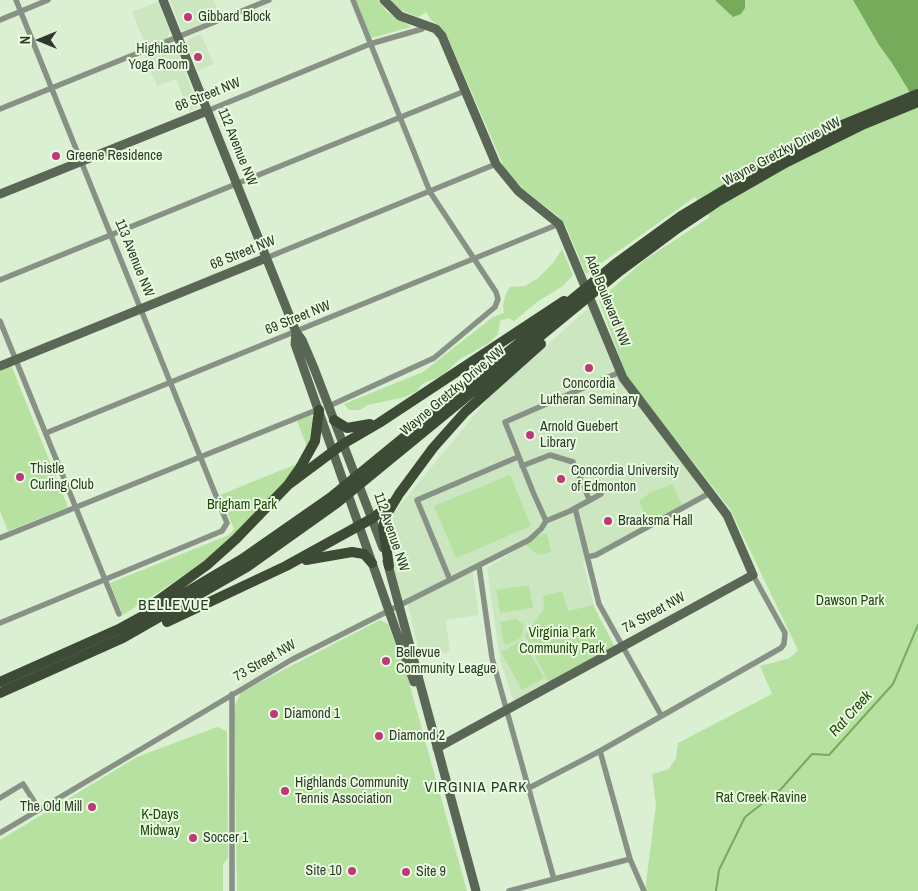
<!DOCTYPE html>
<style>
body{margin:0}
#map{position:relative;width:918px;height:891px;overflow:hidden;background:#dbf0d2;font-family:"Archivo Narrow",sans-serif}
canvas{display:block}
.north{position:absolute;left:15px;top:15px;width:50px;height:50px;-webkit-text-stroke:4px #e8fddf;paint-order:stroke;rotate:270deg;font-size:14px;font-weight:700;line-height:20px;text-align:center;color:#30382d}
.north::after{content:'';display:block;margin:auto;width:18px;height:22px;background:#30382d;clip-path:polygon(50% 0,100% 100%,50% 72%,0 100%)}
</style>
<div id="map">
<canvas width="918" height="891"></canvas>
<div class="north">N</div>
</div>
<script>
const context = document.querySelector('canvas').getContext('2d');
context.lineJoin = 'round';
function fillPath(path, color) {
  context.fillStyle = color;
  context.fill(path, 'evenodd');
}
function shape(rows) {
  const path = new Path2D();
  for (const r of rows) {
    path.moveTo(r[0], r[1]);
    for (let i = 2; i < r.length; i += 2) path.lineTo(r[i], r[i + 1]);
  }
  return path;
}
function strokePath(path, color, width, dash) {
  context.strokeStyle = color;
  context.lineWidth = width;
  context.lineCap = dash ? 'butt' : 'round';
  context.setLineDash(dash || []);
  context.stroke(path);
}
function label(font, color, halo, rows, align = 'center') {
  context.font = font + ' "Archivo Narrow",sans-serif';
  context.lineWidth = 4;
  context.setLineDash([]);
  context.textBaseline = 'middle';
  context.strokeStyle = halo;
  context.fillStyle = color;
  for (const [text, x, y, turn = 0] of rows) {
    context.save();
    context.translate(x, y);
    context.rotate((+turn || 0) * Math.PI / 180);
    context.textAlign = isNaN(turn) ? turn : align;
    if (halo) context.strokeText(text, 0, 0);
    context.fillText(text, 0, 0);
    context.restore();
  }
}
const built = shape([
 [170,0,214,0,220,16,186,30,181,29],
 [158,2,170,32,167,38,146,46,132,12],
 [201,34,214,64,198,71,187,43,189,39],
 [172,45,175,46,198,105,197,108,189,111,176,79,157,86,144,55],
 [593,304,620,372,710,493,583,562,595,610,615,647,514,703,500,660,487,568,544,532,541,530,529,540,472,570,479,615,446,620,450,652,420,655,407,601,399,605,373,518,396,510,491,395]
]);
const green = shape([
 [356,0,378,0,387,12,411,27,371,38],
 [390,0,854,0,892,62,918,107,918,891,645,891,656,805,652,774,669,769,676,758,678,743,772,694,760,666,790,658,798,650,730,509,627,377,599,300,646,259,710,217,695,197,586,274,566,226,558,216,523,189,505,169,448,38,440,26,431,20,426,12,418,17,401,10],
 [562,249,573,275,563,286,537,302,514,321,508,318,500,321,498,334,489,343,460,359,442,376,422,384,417,391,405,397,368,405,360,410,349,410,344,404,423,372,493,317,504,313,503,306,505,296,510,287,525,286,538,278,554,262],
 [11,365,68,507,8,531,0,511,0,370],
 [311,415,315,420,315,433,309,451,296,470,238,533,205,562,123,615,110,583,229,535,234,529,220,495,299,463,308,449,297,421],
 [510,475,531,526,456,558,434,506],
 [672,484,683,507,649,525,639,501,651,492],
 [544,533,547,534,551,552,538,555,525,544],
 [529,585,533,608,500,613,496,590],
 [562,591,568,611,593,605,615,647,549,683,525,636,544,608,543,596],
 [516,619,524,625,521,638,506,645,503,642,500,622],
 [380,620,388,624,406,672,467,891,237,891,234,708,241,692],
 [523,640,544,678,522,690,501,652],
 [217,727,227,731,228,858,223,864,223,891,0,891,0,840,137,757]
]);
const water = shape([
 [715,0,745,0,745,8,741,14,733,17],
 [853,0,918,0,918,106,892,63,879,45]
]);
const stream = shape([
 [716,891,719,870,745,817,781,789,812,754,829,755,893,684,918,625]
]);
const street = shape([
 [0,20,48,0],
 [0,109,269,0],
 [207,111,370,44,422,29,426,25],
 [266,258,496,164],
 [0,280,465,91],
 [0,321,119,614],
 [329,406,434,358,495,307,498,299,496,292,430,192,353,0],
 [46,433,559,224],
 [522,466,550,455,573,462,589,499],
 [575,508,599,604,661,715],
 [546,521,533,492,505,422,620,372],
 [546,521,570,511,601,494],
 [0,538,319,409],
 [588,557,596,555,710,493],
 [479,566,492,658,554,879],
 [450,580,417,500,518,457],
 [0,623,222,531,227,523,16,0],
 [232,694,232,891],
 [600,751,630,859,644,891],
 [529,788,600,751,781,648,784,644,785,633,753,575],
 [0,798,23,784,39,809],
 [0,833,291,660,529,540,541,529,546,521],
 [509,891,630,859]
]);
const secondary = shape([
 [163,0,296,332,302,340,314,368,383,548],
 [384,0,400,16,436,29,442,36,496,164,518,191,559,224,623,378,727,515,753,575,437,748],
 [0,194,207,111],
 [296,332,295,344,414,682],
 [0,366,266,258],
 [387,561,476,891]
]);
const primary = shape([
 [334,420,347,428,370,424],
 [288,485,343,444,379,423,564,301],
 [306,560,352,552,364,554,372,563],
 [389,566,383,527,387,514,399,494,433,448,465,412,541,344],
 [149,607,207,565,236,539,288,485,300,468,315,441,319,410],
 [167,622,286,566,373,518,390,504],
 [0,682,121,628,185,593,242,559,331,497,615,264,681,216,784,154,840,126,918,94],
 [0,693,123,638,247,567,337,503,620,271,678,228,717,202,787,162,864,124,918,102]
]);
const markers = [
 [188,17,5,"#be387b"],
 [198,57,5,"#be387b"],
 [56,156,5,"#be387b"],
 [589,368,5,"#be387b"],
 [530,435,5,"#be387b"],
 [20,477,5,"#be387b"],
 [561,479,5,"#be387b"],
 [608,521,5,"#be387b"],
 [386,661,5,"#be387b"],
 [274,714,5,"#be387b"],
 [379,736,5,"#be387b"],
 [285,791,5,"#be387b"],
 [92,807,5,"#be387b"],
 [193,838,5,"#be387b"],
 [352,871,5,"#be387b"],
 [406,872,5,"#be387b"]
];
const poiNames = [
 ["Gibbard Block",198,17],
 ["Highlands",188,49,"right"],
 ["Yoga Room",188,65,"right"],
 ["Greene Residence",66,156],
 ["Concordia",589,384,"center"],
 ["Lutheran Seminary",589,400,"center"],
 ["Arnold Guebert",540,427],
 ["Library",540,443],
 ["Thistle",30,469],
 ["Curling Club",30,485],
 ["Concordia University",571,471],
 ["of Edmonton",571,487],
 ["Braaksma Hall",618,521],
 ["Bellevue",396,653],
 ["Community League",396,669],
 ["Diamond 1",284,714],
 ["Diamond 2",389,736],
 ["Highlands Community",295,783],
 ["Tennis Association",295,799],
 ["The Old Mill",82,807,"right"],
 ["Soccer 1",203,838],
 ["Site 10",342,871,"right"],
 ["Site 9",416,872]
];
const streetNames = [
 ["66 Street NW",208,95,-22],
 ["112 Avenue NW",237,147,68],
 ["Wayne Gretzky Drive NW",782,152,-28],
 ["68 Street NW",243,253,-22],
 ["113 Avenue NW",134,258,68],
 ["Ada Boulevard NW",607,301,68],
 ["69 Street NW",298,318,-22],
 ["Wayne Gretzky Drive NW",453,391,-40],
 ["112 Avenue NW",391,532,71],
 ["74 Street NW",654,613,-29],
 ["73 Street NW",265,661,-30]
];
const parkNames = [
 ["Brigham Park",242,505],
 ["Dawson Park",850,601],
 ["Virginia Park",562,633],
 ["Community Park",562,649],
 ["Rat Creek Ravine",761,798],
 ["K-Days",160,815],
 ["Midway",160,831]
];
const neighbourhoodNames = [
 ["BELLEVUE",174,606],
 ["VIRGINIA PARK",476,788]
];
const waterNames = [
 ["Rat Creek",851,714,-48]
];
fillPath(built, '#cde6c2');
fillPath(green, '#b6e1a1');
fillPath(water, '#77ab5c');
strokePath(stream, '#77ab5c', 2);
strokePath(street, '#889185', 5.5);
strokePath(secondary, '#5b6756', 9);
strokePath(primary, '#3c4a36', 10);
for (const [x, y, r, color] of markers) {
  const dot = new Path2D();
  dot.arc(x, y, r, 0, 2 * Math.PI);
  context.fillStyle = color;
  context.fill(dot);
  strokePath(dot, '#e8fddf', 2);
}
label('14px', '#30382d', '#e8fddf', poiNames, 'left');
label('14px', '#30382d', '#e8fddf', streetNames);
label('14px', '#24450e', '#e8fddf', parkNames);
context.letterSpacing = '1px';
label('15px', '#30382d', '#e8fddf', neighbourhoodNames);
context.letterSpacing = '0px';
label('italic 15px', '#25460f', '#e8fddf', waterNames);
</script>
